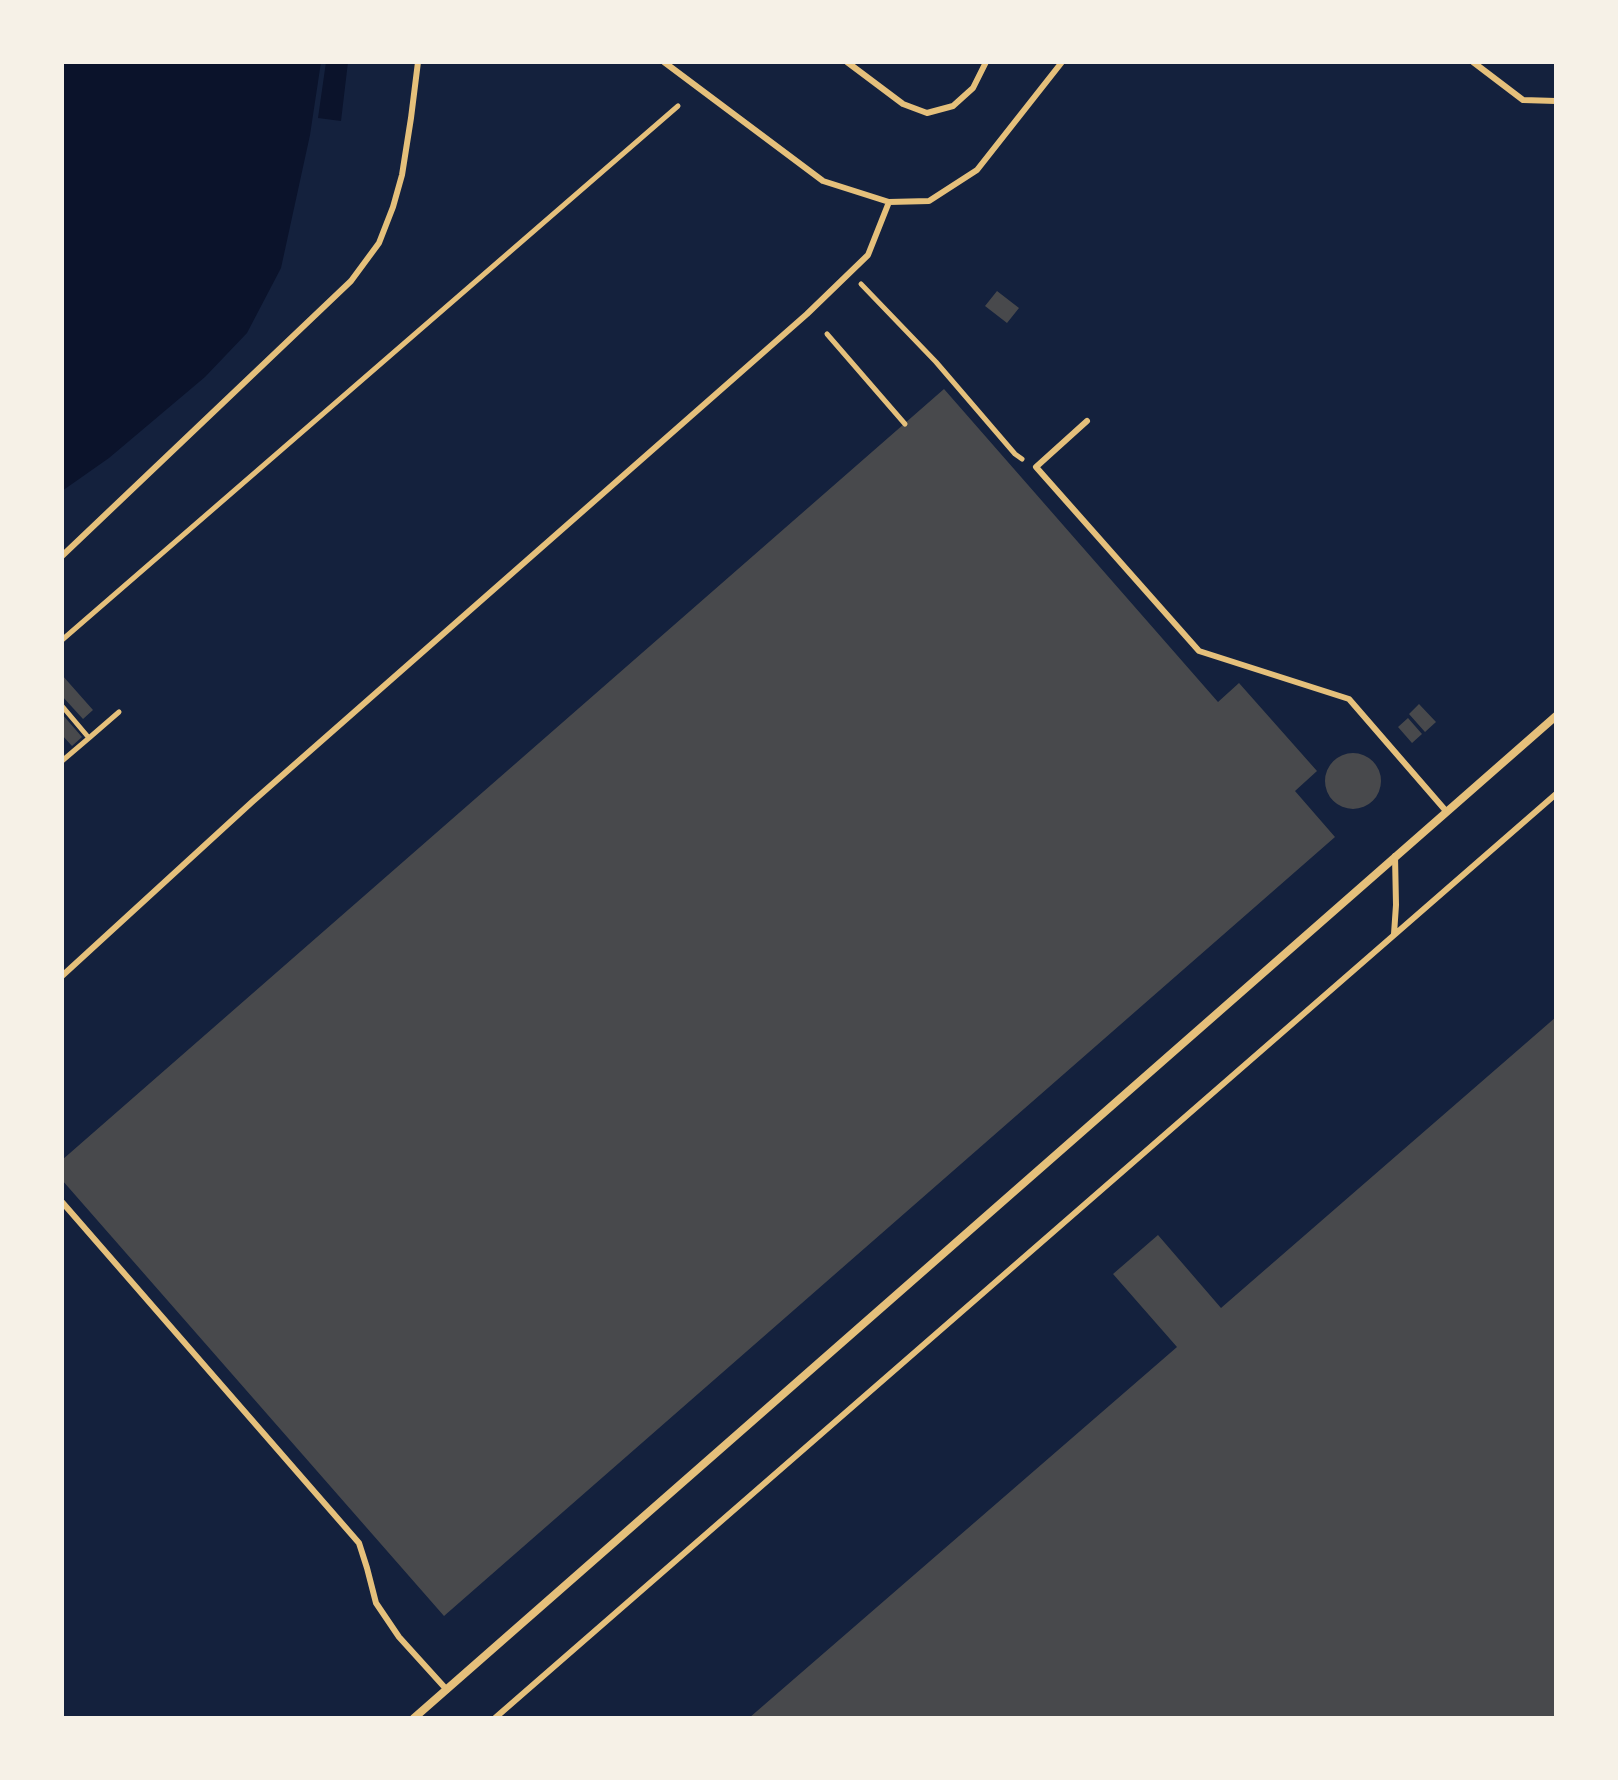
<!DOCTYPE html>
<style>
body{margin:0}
#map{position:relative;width:1618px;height:1780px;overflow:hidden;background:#14213d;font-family:"Zilla Slab",serif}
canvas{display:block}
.frame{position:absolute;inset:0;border:64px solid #f6f1e7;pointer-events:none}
</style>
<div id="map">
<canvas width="1618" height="1780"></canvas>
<div class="frame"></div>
</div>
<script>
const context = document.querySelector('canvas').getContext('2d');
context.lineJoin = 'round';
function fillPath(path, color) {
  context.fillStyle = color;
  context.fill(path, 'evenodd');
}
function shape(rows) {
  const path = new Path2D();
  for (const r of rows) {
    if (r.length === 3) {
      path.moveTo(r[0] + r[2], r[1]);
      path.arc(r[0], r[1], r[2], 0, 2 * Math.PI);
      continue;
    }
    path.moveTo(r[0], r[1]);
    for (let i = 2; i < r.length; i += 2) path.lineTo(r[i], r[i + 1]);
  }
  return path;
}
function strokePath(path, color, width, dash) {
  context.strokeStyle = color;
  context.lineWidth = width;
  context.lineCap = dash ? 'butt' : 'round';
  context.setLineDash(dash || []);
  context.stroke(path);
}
const water = shape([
 [62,62,321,62,310,135,281,268,247,333,205,377,109,458,62,491],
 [326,62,348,62,341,121,318,118]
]);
const building = shape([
 [997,291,1019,308,1007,323,985,306],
 [944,389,1218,702,1239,683,1317,771,1295,791,1335,837,444,1616,62,1180,62,1160],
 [62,675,93,710,83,719,62,696],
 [1419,704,1436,722,1425,732,1409,714],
 [62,714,82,737,72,746,62,735],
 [1408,718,1422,734,1412,743,1398,727],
 [1353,781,28],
 [1556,1017,1556,1718,749,1718,1177,1347,1113,1274,1158,1235,1221,1308]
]);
const path = shape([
 [861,284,936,362,1015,454,1022,459],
 [827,334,905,424],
 [62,640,678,106],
 [62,706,89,738,62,761],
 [89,738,119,712]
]);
const service = shape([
 [664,62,823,181,889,202,929,201,977,170,1062,62],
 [847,62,903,104,927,113,953,106,973,88,986,62],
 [1473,62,1523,100,1556,101],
 [1087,421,1036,467,1199,651,1349,699,1446,811],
 [62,556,351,281,379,243,393,207,402,175,411,118,418,62],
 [1394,934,1396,905,1395,856],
 [62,976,252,802,807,314,868,255,889,202],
 [62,1202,359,1543,367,1568,376,1603,399,1637,447,1690],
 [495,1718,1556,794]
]);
const minor = shape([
 [414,1718,1556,716]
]);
fillPath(water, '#0b132b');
fillPath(building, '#48494c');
strokePath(path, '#e5c07b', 5);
strokePath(service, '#e5c07b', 6);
strokePath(minor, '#e5c07b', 8);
</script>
